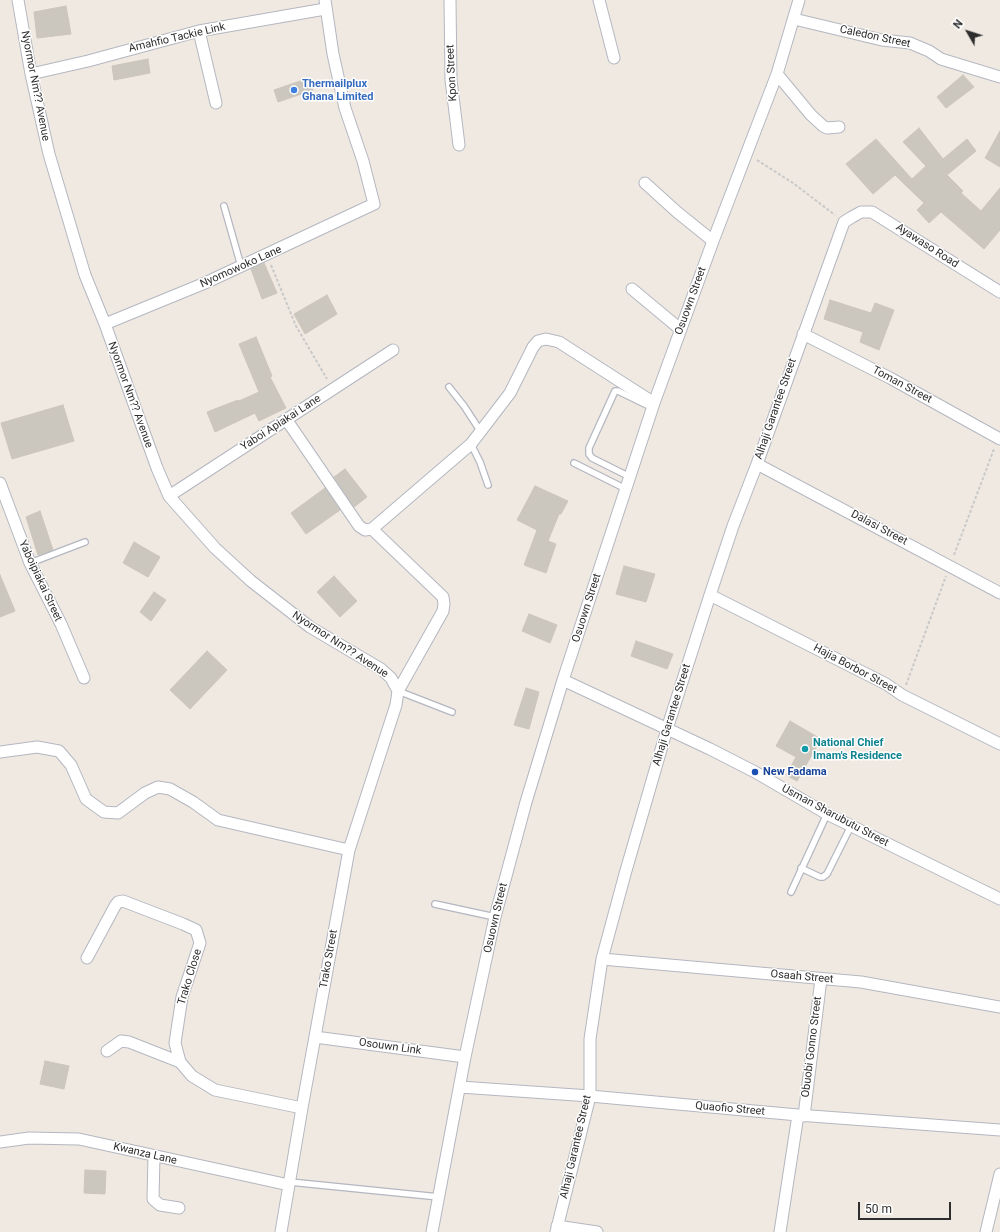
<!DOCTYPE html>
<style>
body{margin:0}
#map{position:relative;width:1000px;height:1232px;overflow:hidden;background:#efe9e1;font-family:Roboto,sans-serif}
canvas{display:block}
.north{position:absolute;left:948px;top:12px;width:40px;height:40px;-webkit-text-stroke:3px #fff;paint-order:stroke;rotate:309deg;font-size:11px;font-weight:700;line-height:16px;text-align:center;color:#2e2e2e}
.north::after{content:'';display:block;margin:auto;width:14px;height:18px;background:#2e2e2e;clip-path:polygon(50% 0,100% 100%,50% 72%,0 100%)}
.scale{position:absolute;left:858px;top:1202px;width:93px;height:18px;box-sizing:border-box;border:2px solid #2e2e2e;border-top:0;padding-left:5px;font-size:12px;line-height:14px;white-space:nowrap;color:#2e2e2e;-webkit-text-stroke:3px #fff;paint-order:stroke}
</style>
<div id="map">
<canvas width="1000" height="1232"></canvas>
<div class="north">N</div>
<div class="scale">50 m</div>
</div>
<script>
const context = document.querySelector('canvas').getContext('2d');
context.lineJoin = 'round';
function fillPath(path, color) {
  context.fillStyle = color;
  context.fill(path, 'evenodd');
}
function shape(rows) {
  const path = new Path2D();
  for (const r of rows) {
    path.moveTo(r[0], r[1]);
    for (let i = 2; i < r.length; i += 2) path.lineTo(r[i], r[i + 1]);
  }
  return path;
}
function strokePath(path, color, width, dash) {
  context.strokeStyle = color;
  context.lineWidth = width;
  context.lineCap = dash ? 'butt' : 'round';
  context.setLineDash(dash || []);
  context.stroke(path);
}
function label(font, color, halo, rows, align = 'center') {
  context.font = font + ' Roboto,sans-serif';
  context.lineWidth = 3;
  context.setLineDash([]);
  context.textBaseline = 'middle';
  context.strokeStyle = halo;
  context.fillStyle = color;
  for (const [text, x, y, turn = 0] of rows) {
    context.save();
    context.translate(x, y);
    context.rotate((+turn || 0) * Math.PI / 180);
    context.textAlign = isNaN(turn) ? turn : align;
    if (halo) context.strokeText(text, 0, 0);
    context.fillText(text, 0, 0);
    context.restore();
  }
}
const building = shape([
 [66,6,71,34,37,38,34,12,66,6],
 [148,59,150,73,114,80,112,66,148,59],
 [963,75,974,87,946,108,937,97,963,75],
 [309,78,313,90,278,102,274,90,309,78],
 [919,128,943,159,967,139,976,151,947,175,963,191,961,193,981,211,1000,188,1000,230,984,249,941,212,929,223,917,210,924,203,895,175,873,194,846,164,876,139,912,179,926,166,903,142,919,128],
 [1000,131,1000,167,985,158,1000,131],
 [264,263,277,293,262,299,251,269,264,263],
 [327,295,337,314,305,334,294,314,327,295],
 [830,300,871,313,875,303,894,310,879,350,860,342,863,332,824,319,830,300],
 [256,337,272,376,270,377,286,408,259,421,255,413,215,432,207,412,238,400,239,401,259,392,239,344,256,337],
 [63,405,74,441,12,459,1,423,63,405],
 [345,469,367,497,354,507,334,477,345,469],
 [535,486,568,501,561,514,559,514,548,541,556,544,546,573,524,565,537,530,517,520,535,486],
 [325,488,340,510,306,534,291,513,325,488],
 [40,511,53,550,38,555,26,517,40,511],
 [134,542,160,557,148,577,123,563,134,542],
 [624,566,655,574,646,602,616,594,624,566],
 [0,575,15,611,0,617,0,575],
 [334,576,357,601,340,617,317,592,334,576],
 [154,592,166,600,151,621,140,612,154,592],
 [529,614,557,625,550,643,522,631,529,614],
 [636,641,673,654,667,669,631,656,636,641],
 [207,651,227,670,190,709,170,690,207,651],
 [526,688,539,692,529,729,514,725,526,688],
 [790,721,821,739,797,781,786,775,796,757,776,746,790,721],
 [45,1061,69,1066,64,1089,40,1084,45,1061],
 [85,1170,106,1171,105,1194,84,1193,85,1170]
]);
const path = shape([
 [757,160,793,183,835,215],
 [271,265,296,326,327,379],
 [954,555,994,449],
 [906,685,946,576]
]);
const lane = shape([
 [224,206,241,266],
 [449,387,464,406,481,432],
 [471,444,480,462,488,485],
 [574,463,626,489],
 [630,477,592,458,589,454,589,448,615,391,618,391,653,408],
 [30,563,85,542],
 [398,691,452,712],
 [801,868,820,877,823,877,827,874,851,826],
 [791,892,827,814],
 [435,904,495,917],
 [290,1182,439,1197]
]);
const street = shape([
 [18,0,31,74,49,154,85,275,105,324,157,468,169,496,215,548,251,581,310,627,381,669,391,678,398,691],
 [450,0,451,80,459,145],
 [599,0,614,58],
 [794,19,882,40,910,43,929,51,941,59,1000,77],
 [199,31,216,103],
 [31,74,88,61,199,31,325,9],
 [777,74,811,115,823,126,827,128,839,127],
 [645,183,677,212,713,241],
 [632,289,680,329],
 [105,324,205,283,374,204,363,161,345,108,333,54,325,0],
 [803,334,890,378,1000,439],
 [286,419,359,526,365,530,372,529,471,444,510,393,533,347,538,341,546,339,559,342,654,403],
 [757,464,1000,593],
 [0,483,30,563,61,624,84,678],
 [169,496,393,350],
 [710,595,886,684,902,695,1000,744],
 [563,680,710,749,755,772,827,814,1000,899],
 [0,752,37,747,59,751,71,765,86,799,104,812,118,813,145,793,158,787,170,789,193,802,218,820,349,850],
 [87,958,115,906,118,902,123,901,183,924,196,930,200,943,182,997,175,1043,180,1062,192,1076,215,1090,302,1108],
 [602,959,861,982,1000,1007],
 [315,1037,465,1057],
 [107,1051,121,1041,129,1042,180,1062],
 [460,1087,590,1096,798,1115,1000,1130],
 [804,1116,821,979],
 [0,1142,29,1138,79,1139,289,1185],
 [154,1156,153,1199,160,1205,179,1208],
 [557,1226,597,1232],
 [281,1232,302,1108,349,850,396,705,398,691,443,611,444,604,443,597,372,529],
 [432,1232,465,1057,495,917,526,802,563,680,654,403,713,241,777,74,799,0],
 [556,1232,590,1096,590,1039,602,959,625,874,667,729,710,595,733,526,757,464,844,222,852,217,861,212,872,212,1000,292],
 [780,1232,798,1115],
 [986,1232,1000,1174]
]);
const markers = [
 [294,90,4,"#3f7fe0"],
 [805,749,4,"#0f9aa8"],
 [755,772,4,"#1a4fb4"]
];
const streetNames = [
 ["Caledon Street",875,37,12],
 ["Amahfio Tackie Link",177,38,-13],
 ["Kpon Street",452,73,-93],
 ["Nyormor Nm?? Avenue",35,86,79],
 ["Ayawaso Road",927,246,33],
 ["Nyomowoko Lane",241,267,-24],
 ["Osuown Street",691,301,-70],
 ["Toman Street",902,385,28],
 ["Nyormor Nm?? Avenue",130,395,70],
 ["Alhaji Garantee Street",776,409,-71],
 ["Yaboi Apiakai Lane",281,423,-33],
 ["Dalasi Street",879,528,28],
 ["Yaboipiakai Street",40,581,65],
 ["Osuown Street",587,608,-72],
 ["Nyormor Nm?? Avenue",340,645,33],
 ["Hajia Borbor Street",855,669,28],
 ["Alhaji Garantee Street",672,715,-73],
 ["Usman Sharubutu Street",835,816,28],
 ["Osuown Street",496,918,-77],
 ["Trako Street",329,959,-80],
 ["Trako Close",190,977,-73],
 ["Osaah Street",802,977,5],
 ["Osouwn Link",390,1047,8],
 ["Obuobi Gonno Street",812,1047,-83],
 ["Quaofio Street",730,1109,5],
 ["Alhaji Garantee Street",576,1147,-77],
 ["Kwanza Lane",145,1154,13]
];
const shopNames = [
 ["Thermailplux",302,84],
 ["Ghana Limited",302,97]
];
const cultureNames = [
 ["National Chief",813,743],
 ["Imam's Residence",813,756]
];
const transitNames = [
 ["New Fadama",763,772]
];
fillPath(building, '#cbc7bf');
strokePath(building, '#cbc5ba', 1);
strokePath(lane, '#b4b7c1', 8);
strokePath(street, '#b4b7c1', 13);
strokePath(path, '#c9c9c9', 2, [3, 2]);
strokePath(lane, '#fff', 5.5);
strokePath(street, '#fff', 11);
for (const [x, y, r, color] of markers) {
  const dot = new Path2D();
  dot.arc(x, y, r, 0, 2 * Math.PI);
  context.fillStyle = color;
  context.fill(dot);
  strokePath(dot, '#fff', 1.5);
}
label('11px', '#2e2e2e', '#fff', streetNames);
label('bold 11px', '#366cbe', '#fff', shopNames, 'left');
label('bold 11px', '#0d838f', '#fff', cultureNames, 'left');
label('bold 11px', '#164399', '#fff', transitNames, 'left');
</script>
